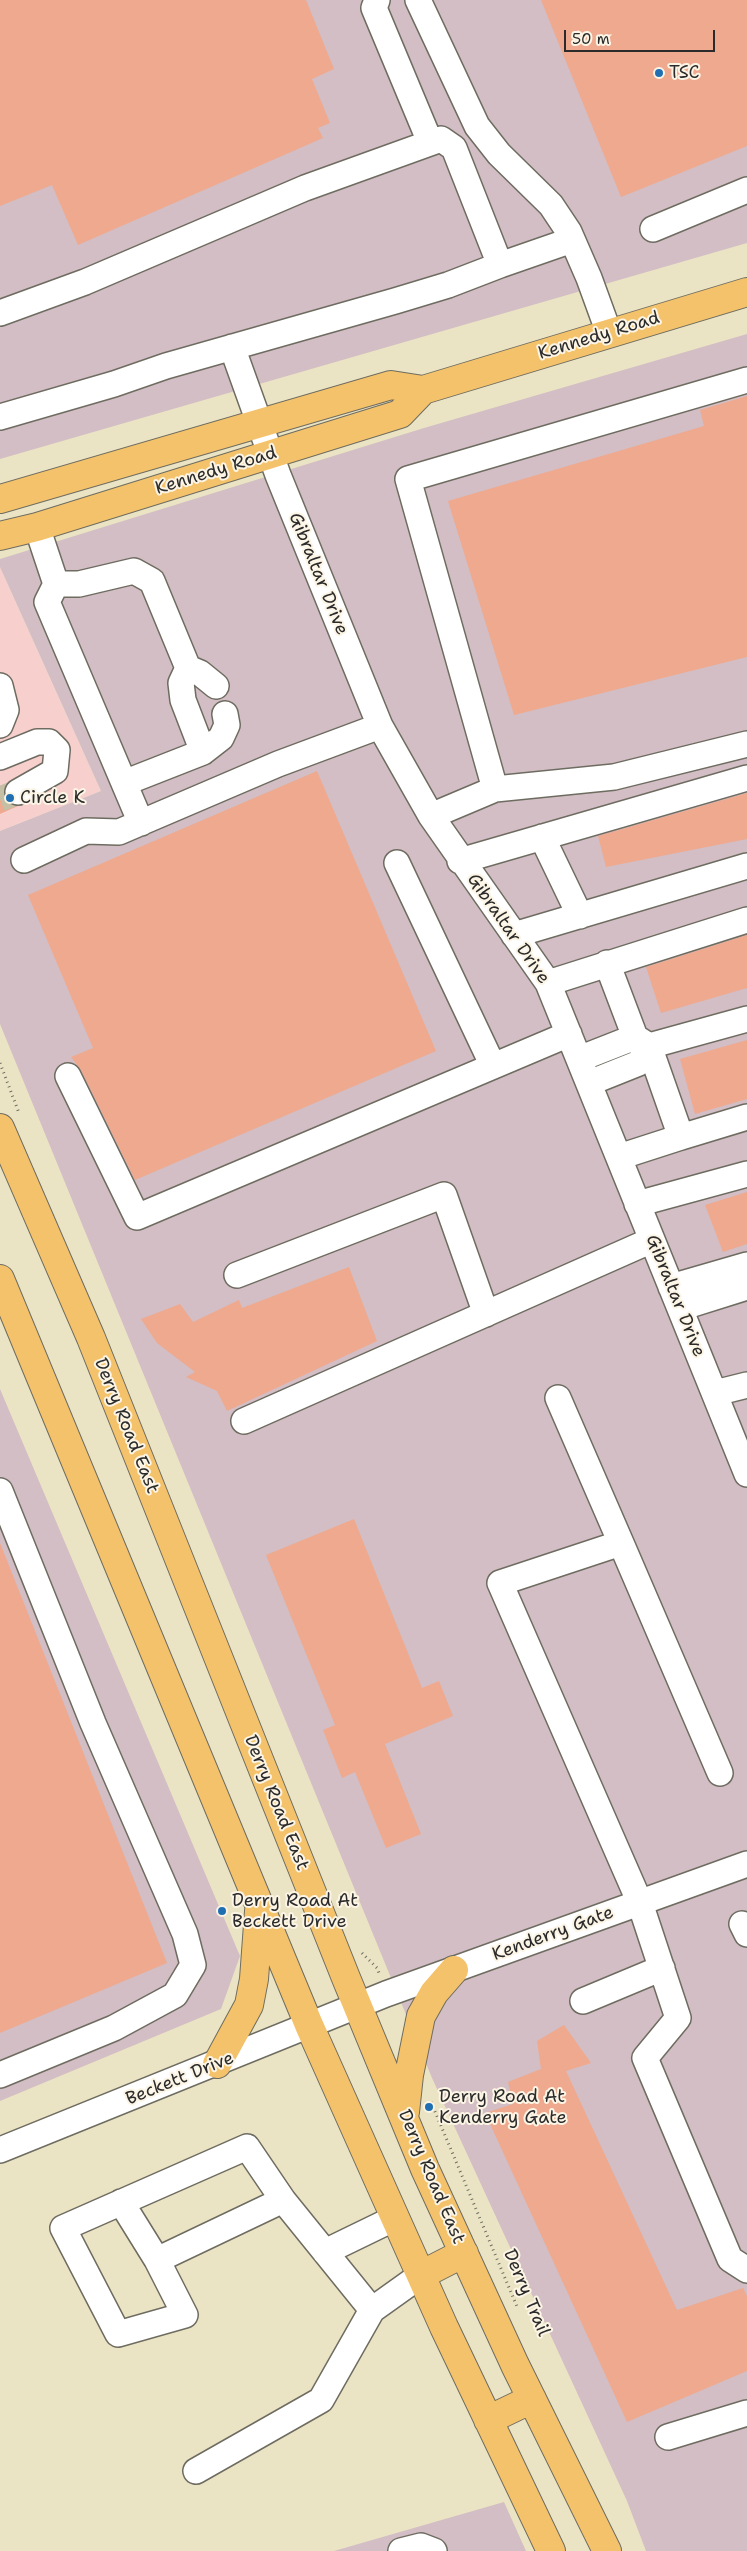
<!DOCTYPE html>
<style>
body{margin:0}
#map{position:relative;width:747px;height:2551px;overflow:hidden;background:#ebe4c4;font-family:"Shantell Sans",sans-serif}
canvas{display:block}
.scale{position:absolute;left:564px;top:30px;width:151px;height:22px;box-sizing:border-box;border:2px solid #2b2b2b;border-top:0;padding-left:6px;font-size:15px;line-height:18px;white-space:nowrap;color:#2b2b2b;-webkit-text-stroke:4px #fcf5e5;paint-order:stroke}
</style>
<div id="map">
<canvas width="747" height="2551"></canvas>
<div class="scale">50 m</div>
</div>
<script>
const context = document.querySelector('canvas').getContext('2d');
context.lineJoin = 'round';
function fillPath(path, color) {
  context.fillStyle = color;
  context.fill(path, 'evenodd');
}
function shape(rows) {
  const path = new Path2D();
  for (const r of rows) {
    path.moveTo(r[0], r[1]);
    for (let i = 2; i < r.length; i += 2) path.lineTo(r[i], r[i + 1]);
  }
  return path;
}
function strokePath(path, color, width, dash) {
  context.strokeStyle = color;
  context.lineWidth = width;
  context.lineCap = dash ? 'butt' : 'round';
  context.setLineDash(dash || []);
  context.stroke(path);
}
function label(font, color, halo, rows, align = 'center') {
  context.font = font + ' "Shantell Sans",sans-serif';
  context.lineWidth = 4;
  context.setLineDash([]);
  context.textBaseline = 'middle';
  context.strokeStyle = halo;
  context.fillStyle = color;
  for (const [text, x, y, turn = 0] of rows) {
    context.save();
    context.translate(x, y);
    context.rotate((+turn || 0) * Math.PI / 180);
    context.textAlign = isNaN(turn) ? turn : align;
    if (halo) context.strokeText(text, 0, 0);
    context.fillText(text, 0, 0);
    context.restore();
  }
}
const built = shape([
 [0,567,101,791,0,831]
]);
const industrial = shape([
 [0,0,747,0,747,243,0,459],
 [747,334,747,2551,646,2551,627,2501,432,2078,0,1024,0,831,101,791,0,567,0,559,424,428],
 [0,1389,240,1956,221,2009,0,2101],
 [504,2502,526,2551,334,2551]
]);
const building = shape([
 [0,0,306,0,334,69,312,79,330,123,318,128,323,138,78,245,52,185,0,206],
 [541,0,747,0,747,146,621,197],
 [747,396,747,657,514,715,448,501,704,426,700,410],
 [317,771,436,1051,135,1180,81,1070,71,1057,93,1048,28,895],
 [5,788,6,799,18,806,0,814,0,790],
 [747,793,747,839,606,867,598,836],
 [747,935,747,988,661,1013,646,967],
 [747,1040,747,1099,695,1114,680,1059],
 [747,1192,747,1244,723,1252,705,1205],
 [349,1267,377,1341,227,1411,217,1391,186,1377,195,1372,157,1343,141,1319,180,1304,193,1322,239,1300,242,1308],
 [354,1519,422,1688,439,1681,453,1716,385,1744,421,1834,386,1848,355,1772,342,1778,323,1730,335,1725,266,1555],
 [0,1543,167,1963,0,2033],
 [564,2025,591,2063,566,2071,677,2310,743,2288,747,2296,747,2371,627,2422,485,2113,513,2104,508,2082,541,2069,537,2041]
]);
const minorTunnel = shape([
 [0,799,18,792]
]);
const path = shape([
 [0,1063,19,1113],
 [362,1953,377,1968,379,1973],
 [431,2102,518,2309]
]);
const minor = shape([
 [377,0,374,8,430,142],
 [418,0,477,126,499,154,551,205,569,232,589,278,609,333],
 [653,229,747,190],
 [500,265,572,240],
 [0,313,85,282,305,188,441,139,454,148,500,265,448,285,395,301,166,366,114,384,0,417],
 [232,347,278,475,380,726,431,816,548,983,747,1474],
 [37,527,56,584,47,602,141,823],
 [56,584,79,584,134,571,152,581,188,668,200,673,216,686],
 [188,668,181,683,183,700,203,752],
 [0,686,6,710,0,725],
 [0,757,37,742,49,742,57,750,55,771,18,792],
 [124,783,203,752,221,738,227,725,225,714],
 [495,789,408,479,747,380],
 [431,816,495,789,614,777,747,744],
 [542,837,580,916],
 [24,860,86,831,119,832,278,764,380,726],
 [460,861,747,778],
 [397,863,493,1066],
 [514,935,747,866],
 [607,963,635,1037,649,1046,747,1019],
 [548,983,747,920],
 [579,1059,635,1037],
 [68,1076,137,1217,569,1034],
 [589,1083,639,1063,649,1046],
 [681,1137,747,1117],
 [619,1157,681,1137,649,1046],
 [637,1204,747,1174],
 [237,1275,444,1195,486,1314],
 [671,1287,747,1265],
 [680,1308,747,1287],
 [715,1393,747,1385],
 [558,1398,621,1543,500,1583,640,1903,678,2018,645,2058,730,2259,747,2270],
 [244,1421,652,1240],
 [0,1491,93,1723,185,1934,193,1965,175,1995,114,2028,0,2075],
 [621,1543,720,1773],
 [742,1924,747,1934],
 [583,2001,662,1968],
 [0,2150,386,1994,747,1864],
 [283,2200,247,2147,63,2228,118,2334,185,2315,157,2260,283,2200,372,2310],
 [121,2202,157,2260],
 [325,2252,395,2218],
 [668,2437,747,2413],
 [196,2471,321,2400,372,2310,421,2275],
 [401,2551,421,2546,434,2551]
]);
const major = shape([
 [0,499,391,385,423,390,747,292],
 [0,536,37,527,400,414,423,390],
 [0,1128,91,1338,346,1978,425,2169,515,2365,607,2551],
 [0,1279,309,2025,444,2327,551,2551],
 [217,2064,249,2005,254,1979,259,1911],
 [405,2112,409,2075,421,2016,434,1993,454,1970],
 [421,2275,464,2253],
 [488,2420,532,2399]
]);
const markers = [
 [659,73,5,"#1f6fb2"],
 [10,798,5,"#1f6fb2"],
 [222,1911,5,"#1f6fb2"],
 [429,2107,5,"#1f6fb2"]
];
const poiNames = [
 ["TSC",669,73],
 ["Circle K",20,798],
 ["Derry Road At",232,1901],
 ["Beckett Drive",232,1922],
 ["Derry Road At",439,2097],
 ["Kenderry Gate",439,2118]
];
const streetNames = [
 ["Kennedy Road",599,336,-17],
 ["Kennedy Road",216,471,-17],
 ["Gibraltar Drive",318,574,68],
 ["Gibraltar Drive",508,929,55],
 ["Gibraltar Drive",675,1296,68],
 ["Derry Road East",126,1426,68],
 ["Derry Road East",276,1803,68],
 ["Kenderry Gate",553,1934,-20],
 ["Beckett Drive",180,2079,-22],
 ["Derry Road East",431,2177,67],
 ["Derry Trail",526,2293,67]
];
fillPath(built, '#f7d0ce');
fillPath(industrial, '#d2bec4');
fillPath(building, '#efa98e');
strokePath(minorTunnel, '#c5bfa5', 25, [25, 12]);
strokePath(minor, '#6e6c61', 28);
strokePath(major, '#6e6c61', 30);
strokePath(path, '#6e6c61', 3, [1, 4]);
strokePath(minor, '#fff', 25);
strokePath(major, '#f4c26a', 28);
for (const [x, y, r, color] of markers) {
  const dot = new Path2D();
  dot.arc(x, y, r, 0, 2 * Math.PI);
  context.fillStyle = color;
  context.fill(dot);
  strokePath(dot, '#fcf5e5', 2);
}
label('18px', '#2b2b2b', '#fcf5e5', poiNames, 'left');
label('18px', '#2b2b2b', '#fcf5e5', streetNames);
</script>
